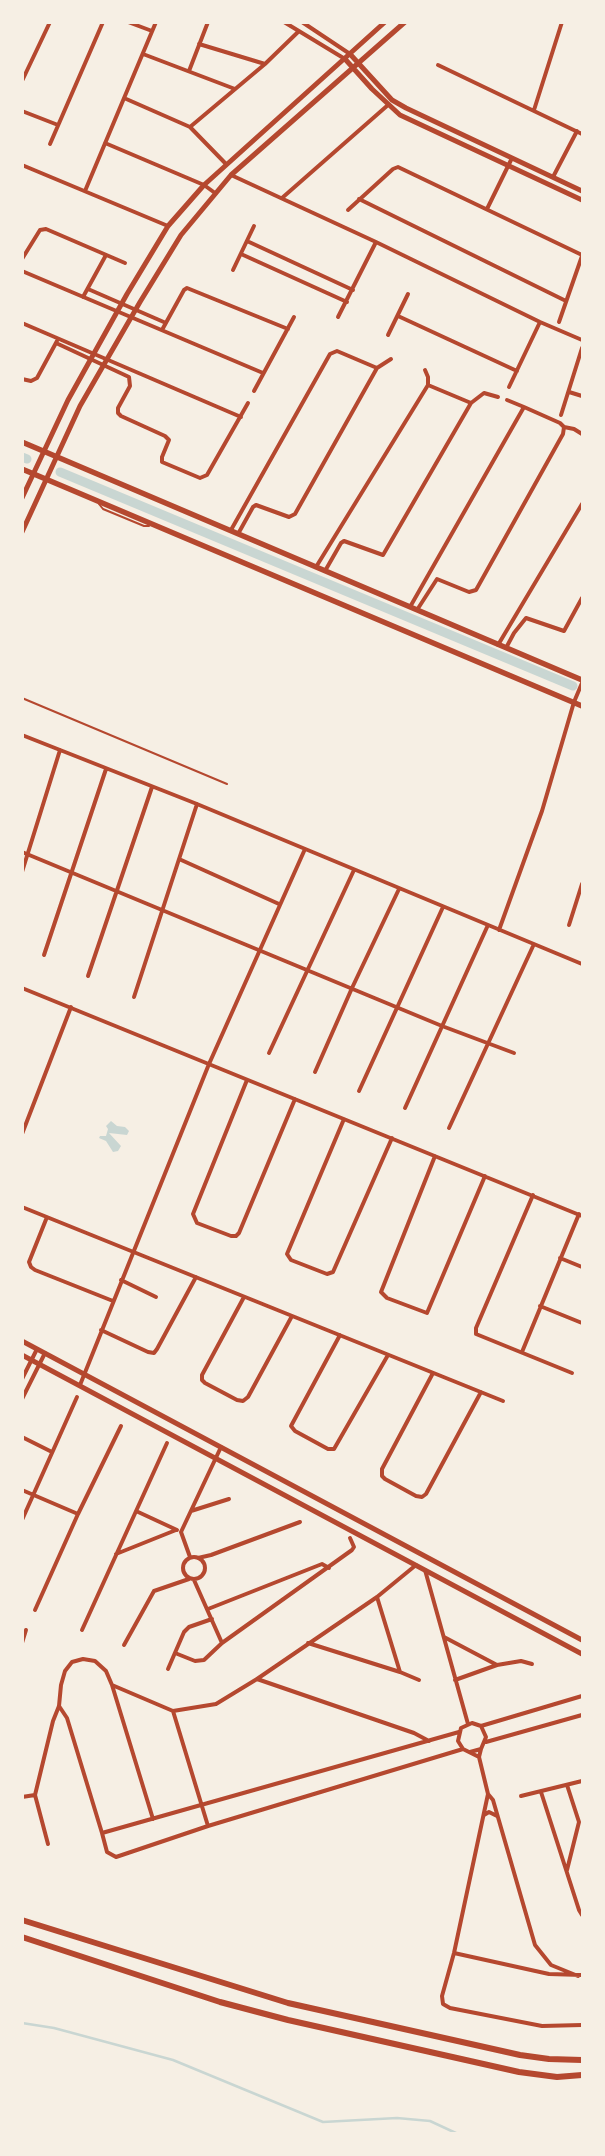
<!DOCTYPE html>
<style>
body{margin:0}
#map{position:relative;width:605px;height:2156px;overflow:hidden;background:#f6efe4;font-family:Inter,sans-serif}
canvas{display:block}
.frame{position:absolute;inset:0;border:24px solid #f6efe4;pointer-events:none}
</style>
<div id="map">
<canvas width="605" height="2156"></canvas>
<div class="frame"></div>
</div>
<script>
const context = document.querySelector('canvas').getContext('2d');
context.lineJoin = 'round';
function fillPath(path, color) {
  context.fillStyle = color;
  context.fill(path, 'evenodd');
}
function shape(rows) {
  const path = new Path2D();
  for (const r of rows) {
    if (r.length === 3) {
      path.moveTo(r[0] + r[2], r[1]);
      path.arc(r[0], r[1], r[2], 0, 2 * Math.PI);
      continue;
    }
    path.moveTo(r[0], r[1]);
    for (let i = 2; i < r.length; i += 2) path.lineTo(r[i], r[i + 1]);
  }
  return path;
}
function strokePath(path, color, width, dash) {
  context.strokeStyle = color;
  context.lineWidth = width;
  context.lineCap = dash ? 'butt' : 'round';
  context.setLineDash(dash || []);
  context.stroke(path);
}
const water = shape([
 [111,1121,117,1126,125,1127,129,1131,127,1135,109,1133,121,1146,118,1151,113,1152,106,1141,99,1138,100,1136,106,1136,108,1129,106,1126]
]);
const stream = shape([
 [22,2023,54,2028,173,2060,323,2122,397,2118,430,2121,458,2134]
]);
const canal = shape([
 [22,457,27,459],
 [60,472,573,686]
]);
const service = shape([
 [99,504,103,509,144,526,149,526],
 [22,698,227,784]
]);
const minor = shape([
 [128,22,152,31],
 [284,22,345,59],
 [302,22,350,54],
 [199,44,265,64],
 [143,54,235,89],
 [438,65,582,134],
 [189,71,208,22],
 [22,81,50,22],
 [124,98,190,127,226,164],
 [534,110,562,22],
 [22,111,58,125],
 [190,127,265,64,298,32],
 [105,143,204,185,215,193],
 [50,144,103,22],
 [22,165,168,226],
 [231,175,376,242,540,322,582,340],
 [553,177,577,131],
 [85,191,156,22],
 [282,198,388,105],
 [359,199,566,301],
 [487,209,512,158],
 [348,210,393,169,398,167,582,255],
 [247,241,353,290],
 [241,254,347,302],
 [22,259,40,230,46,229,125,263],
 [233,270,254,226],
 [22,271,263,373],
 [88,289,166,323],
 [83,297,106,255],
 [398,316,517,371],
 [338,317,376,242],
 [559,322,582,256],
 [22,323,241,417],
 [162,330,184,290,187,288,288,329],
 [388,335,408,294],
 [56,343,129,377,130,386,118,408,118,413,121,416,165,436,169,440,162,457,162,462,200,478,207,475,248,403],
 [425,370,428,377,428,385],
 [22,379,31,381,37,378,57,341],
 [509,387,540,322],
 [254,391,294,317],
 [569,392,582,396],
 [507,400,524,407],
 [471,403,484,393,498,397],
 [561,415,582,348],
 [564,427,574,429,582,434],
 [231,530,330,354,337,351,377,368],
 [238,534,253,507,256,505,289,517,295,514,377,368,391,359],
 [316,567,428,385,471,403,383,555,344,541,341,543,325,571],
 [410,607,524,407,560,423,564,427,563,434,476,590,469,592,437,579,417,610],
 [498,645,582,504],
 [506,648,514,633,526,618,564,631,582,598],
 [22,735,197,804,582,964],
 [22,852,442,1026,514,1053],
 [179,859,279,904],
 [22,872,60,750],
 [569,925,582,884],
 [499,930,542,811,574,702,582,683],
 [44,955,106,769],
 [88,976,152,787],
 [22,988,582,1216],
 [134,997,197,804],
 [269,1053,354,870],
 [315,1072,352,988,399,889],
 [247,1080,193,1214,197,1223,231,1236,236,1236,239,1233,295,1099],
 [359,1091,443,907],
 [405,1108,488,925],
 [344,1119,287,1254,291,1260,327,1274,333,1272,392,1138],
 [449,1128,534,944],
 [22,1134,71,1007],
 [435,1156,381,1292,387,1298,427,1313,485,1176],
 [533,1195,476,1328,476,1334,572,1373],
 [22,1207,503,1401],
 [47,1217,29,1262,31,1267,35,1270,113,1301],
 [560,1258,582,1267],
 [121,1280,156,1297],
 [244,1297,202,1375,202,1380,205,1383,237,1400,243,1401,248,1397,292,1316],
 [540,1306,582,1323],
 [101,1330,148,1352,154,1353,157,1349,196,1277],
 [340,1335,291,1426,295,1431,328,1449,334,1449,388,1355],
 [522,1352,579,1214],
 [433,1373,382,1469,382,1476,385,1479,416,1496,422,1497,426,1494,481,1392],
 [22,1379,37,1349],
 [80,1385,209,1064,305,849],
 [22,1399,45,1353],
 [22,1437,52,1452],
 [22,1490,78,1514],
 [136,1511,177,1530],
 [191,1511,229,1499],
 [22,1520,77,1397],
 [116,1554,176,1530],
 [194,1568,11],
 [190,1557,181,1532,221,1447],
 [198,1558,211,1555,300,1522],
 [425,1570,468,1724],
 [194,1580,222,1643],
 [377,1597,400,1672],
 [208,1609,322,1564,329,1568],
 [35,1610,78,1514,121,1426],
 [82,1630,167,1443],
 [444,1637,497,1665],
 [22,1643,26,1630],
 [308,1643,400,1672,419,1680],
 [124,1645,154,1591,189,1579],
 [175,1653,195,1661,204,1660,222,1643,352,1550,354,1547,350,1538],
 [168,1669,184,1632,189,1627,212,1619],
 [257,1679,414,1733,429,1741],
 [455,1680,497,1665,521,1661,532,1664],
 [112,1685,153,1819],
 [59,1706,67,1718,102,1833],
 [173,1711,208,1826],
 [481,1726,582,1696],
 [459,1732,102,1833,107,1852,116,1857,208,1826,463,1749],
 [486,1742,582,1715],
 [481,1749,479,1757,488,1794,493,1800,535,1945,551,1965,578,1976],
 [470,1752,481,1749,486,1737,481,1726,472,1723,461,1728,458,1741,463,1749,479,1757],
 [567,1785,579,1822,567,1870],
 [541,1792,579,1910,582,1915],
 [488,1794,454,1953,442,1996,443,2004,450,2008,542,2026,582,2025],
 [521,1796,582,1781],
 [22,1797,35,1795],
 [484,1815,489,1812,497,1816],
 [48,1844,35,1795,53,1721,59,1706,61,1685,65,1671,72,1662,83,1659,95,1661,106,1671,112,1685,173,1711,216,1704,257,1679,377,1597,416,1565],
 [454,1953,549,1974,582,1975]
]);
const tertiary = shape([
 [350,54,392,100,406,108,582,191],
 [345,59,372,89,400,115,582,200],
 [22,498,68,400,127,294,168,226,204,185,385,22],
 [22,532,80,406,140,302,181,235,231,175,405,22],
 [22,1341,582,1640],
 [22,1355,582,1654]
]);
const secondary = shape([
 [22,442,582,680],
 [22,469,582,706]
]);
const trunk = shape([
 [22,1920,288,2003,520,2055,549,2059,582,2060],
 [22,1937,220,2002,288,2020,519,2072,557,2077,582,2075]
]);
fillPath(water, '#c9d6d2');
strokePath(stream, '#c9d6d2', 2.5);
strokePath(canal, '#c9d6d2', 9);
strokePath(service, '#b5482f', 2);
strokePath(minor, '#b5482f', 4);
strokePath(tertiary, '#b5482f', 5);
strokePath(secondary, '#b5482f', 5.5);
strokePath(trunk, '#b5482f', 6);
</script>
